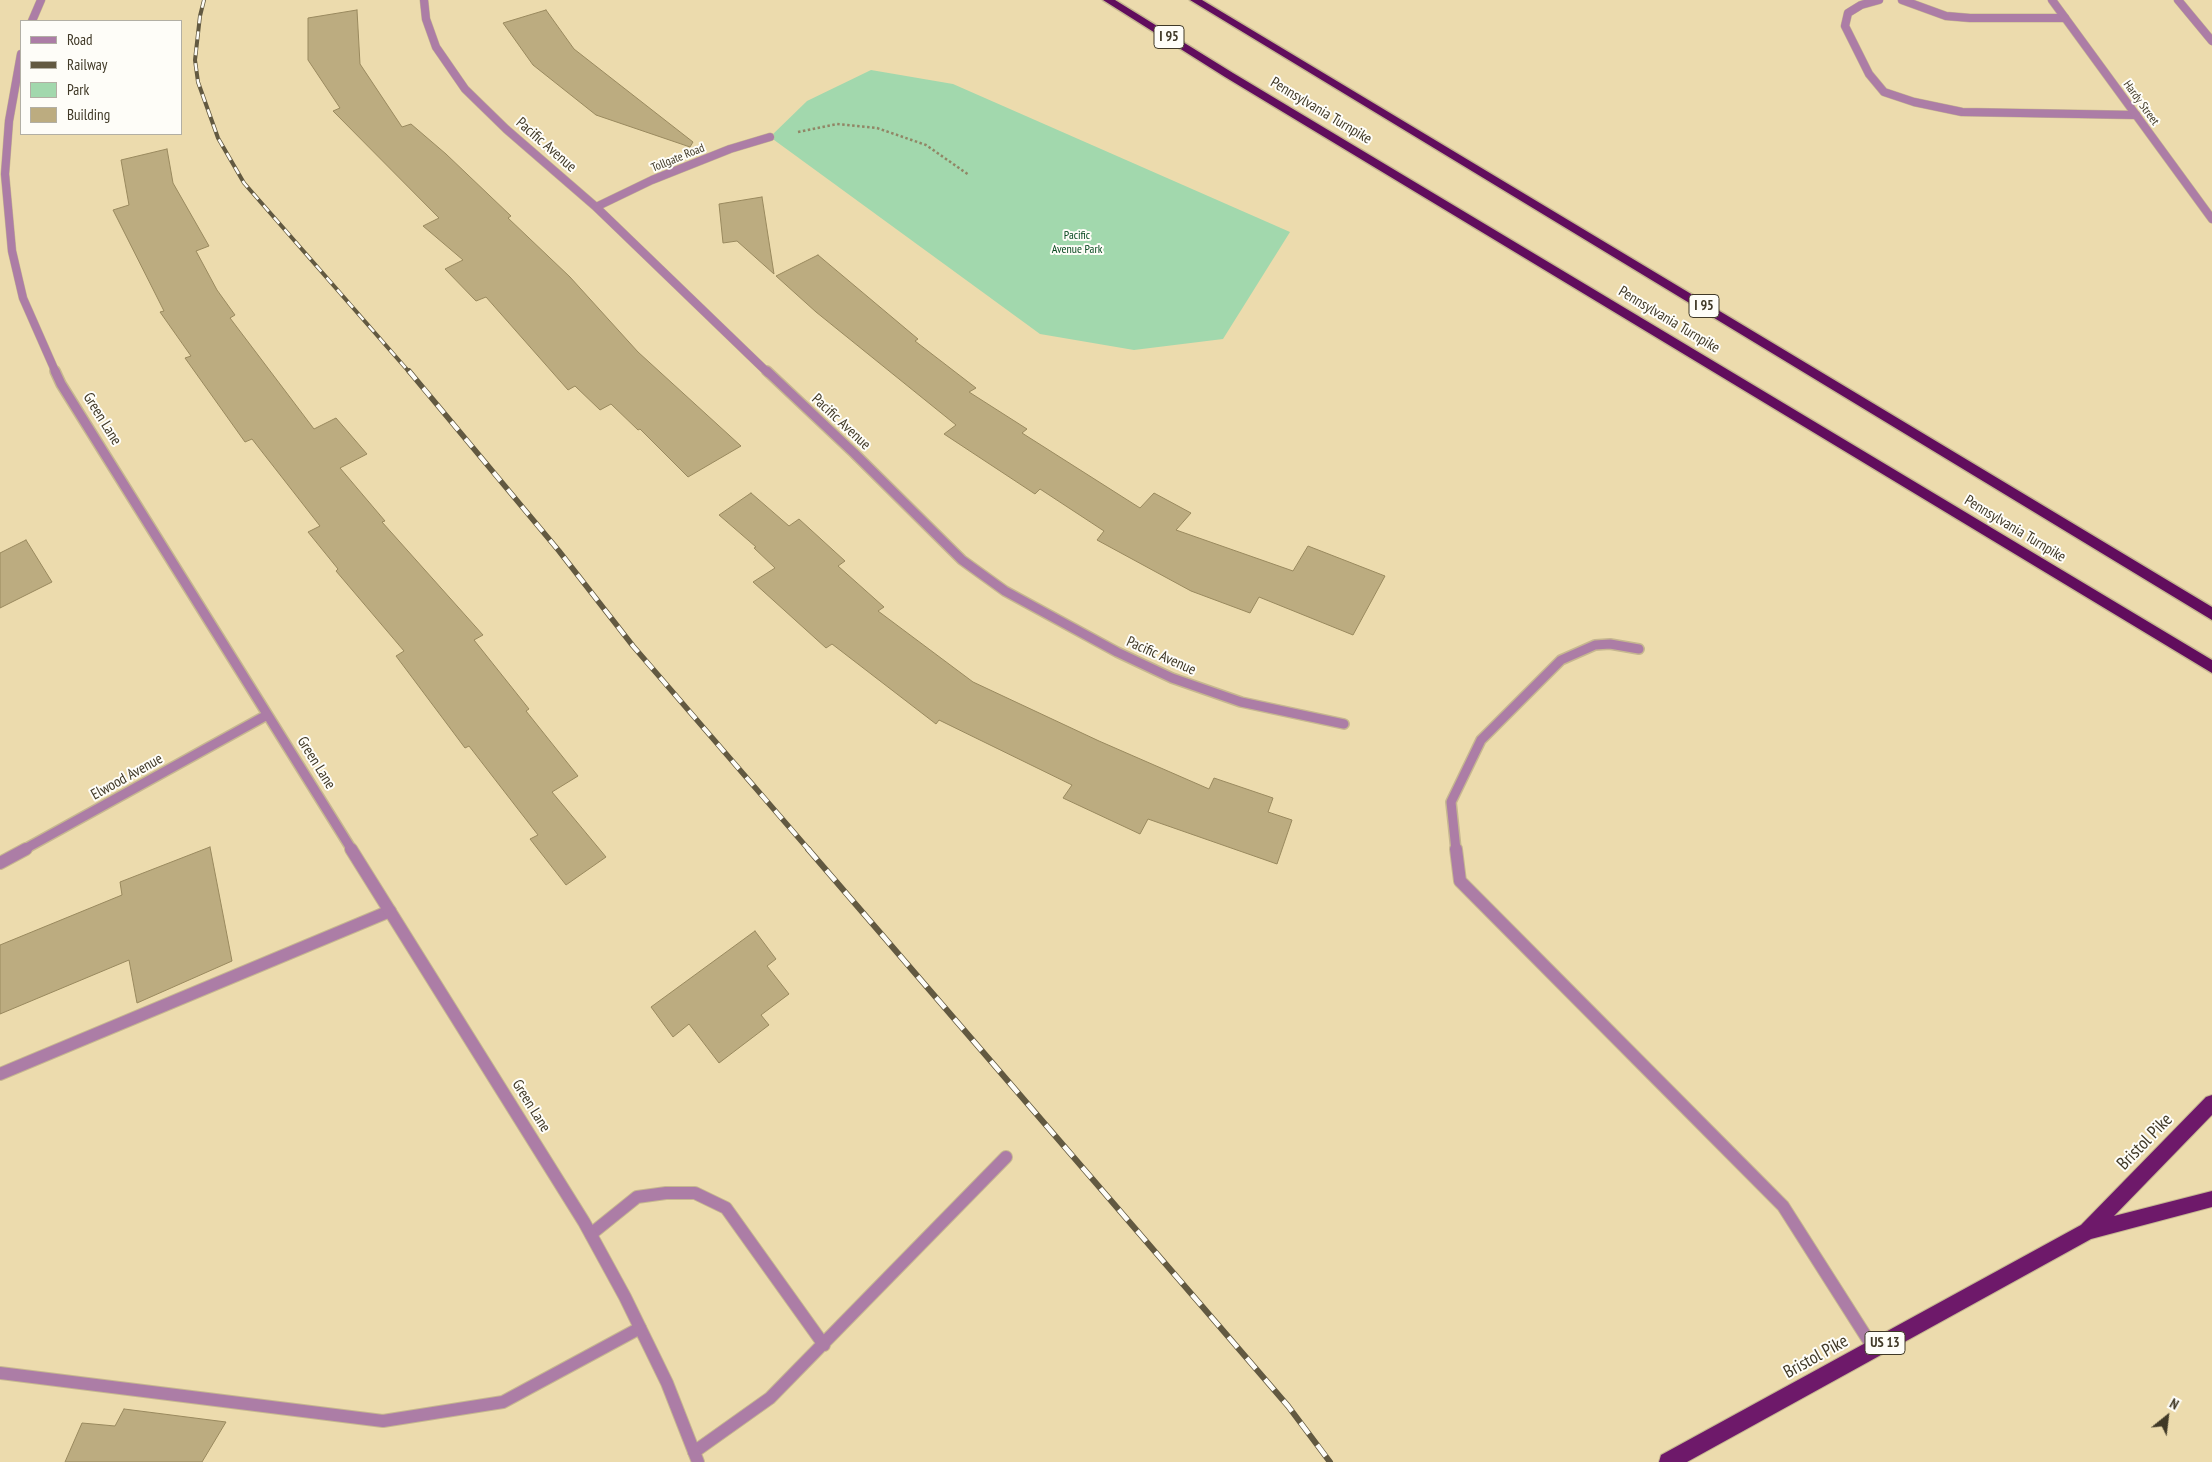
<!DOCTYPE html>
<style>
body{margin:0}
#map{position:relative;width:2212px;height:1462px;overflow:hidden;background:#ecdbad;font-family:"PT Sans Narrow",sans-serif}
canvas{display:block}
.legend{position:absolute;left:20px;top:20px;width:162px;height:115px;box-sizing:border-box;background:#fefdf8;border:1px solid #b2afa4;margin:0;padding:6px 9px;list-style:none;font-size:15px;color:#403927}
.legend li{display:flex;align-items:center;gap:10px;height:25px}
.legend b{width:25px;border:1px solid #b2afa4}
.north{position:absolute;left:2142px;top:1392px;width:50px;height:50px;-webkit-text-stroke:4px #fefdf8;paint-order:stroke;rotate:29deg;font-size:14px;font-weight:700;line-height:20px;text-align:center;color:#403927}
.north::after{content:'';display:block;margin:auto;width:18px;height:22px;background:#403927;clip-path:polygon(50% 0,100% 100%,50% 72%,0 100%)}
</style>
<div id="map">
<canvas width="2212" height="1462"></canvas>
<ul class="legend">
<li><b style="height:6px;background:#ac7da6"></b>Road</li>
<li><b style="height:6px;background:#625941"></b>Railway</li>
<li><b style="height:14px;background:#a2d8ad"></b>Park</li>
<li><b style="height:14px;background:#bcac80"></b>Building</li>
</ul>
<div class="north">N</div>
</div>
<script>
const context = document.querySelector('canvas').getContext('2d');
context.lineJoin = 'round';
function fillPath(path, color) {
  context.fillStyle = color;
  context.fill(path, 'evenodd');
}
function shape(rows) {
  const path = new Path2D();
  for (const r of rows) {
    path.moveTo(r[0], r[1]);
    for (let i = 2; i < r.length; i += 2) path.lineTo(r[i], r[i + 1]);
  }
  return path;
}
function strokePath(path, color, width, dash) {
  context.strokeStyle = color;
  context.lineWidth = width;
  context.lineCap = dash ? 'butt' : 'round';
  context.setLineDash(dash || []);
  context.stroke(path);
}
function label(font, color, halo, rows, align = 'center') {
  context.font = font + ' "PT Sans Narrow",sans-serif';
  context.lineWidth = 4;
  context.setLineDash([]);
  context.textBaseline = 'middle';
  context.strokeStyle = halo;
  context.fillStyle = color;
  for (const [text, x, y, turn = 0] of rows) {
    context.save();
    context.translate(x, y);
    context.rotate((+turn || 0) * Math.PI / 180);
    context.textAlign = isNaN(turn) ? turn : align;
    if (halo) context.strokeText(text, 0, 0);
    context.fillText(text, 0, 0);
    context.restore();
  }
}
const green = shape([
 [871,70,953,84,1290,232,1223,339,1134,350,1040,334,770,137,807,101]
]);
const building = shape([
 [357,10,360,64,402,127,411,124,446,154,511,216,508,218,570,277,638,352,741,446,688,477,640,429,638,430,611,404,600,410,575,386,568,390,486,297,476,301,445,269,463,260,423,226,439,218,333,111,340,108,308,60,308,18,357,10],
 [546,10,574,49,693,142,690,147,596,115,533,65,503,23,546,10],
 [167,149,173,183,209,246,196,251,217,290,235,315,230,318,314,429,336,418,367,454,340,468,385,521,382,522,483,635,474,640,529,709,526,711,578,776,552,792,606,857,566,885,530,839,538,835,469,746,465,748,396,656,404,651,336,571,338,569,308,532,320,526,252,439,245,442,185,358,191,356,160,312,164,311,113,210,129,205,121,160,167,149],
 [762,197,774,274,737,241,723,243,719,204,762,197],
 [818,255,918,339,915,341,976,388,969,392,1027,429,1022,433,1140,508,1154,493,1191,513,1176,530,1293,571,1308,546,1385,576,1353,635,1259,597,1250,613,1191,591,1097,540,1104,531,1040,489,1035,494,944,434,956,425,816,312,776,276,818,255],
 [751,493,789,526,799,519,845,561,838,566,884,607,878,611,973,682,1099,741,1209,789,1214,778,1273,798,1268,812,1292,820,1277,864,1148,819,1140,834,1063,798,1072,785,939,720,936,724,832,644,826,648,753,582,775,568,754,548,756,547,719,515,751,493],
 [26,540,52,582,0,608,0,553,26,540],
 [210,847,232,961,137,1003,129,960,0,1014,0,945,122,895,120,882,210,847],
 [755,931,776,959,767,966,789,994,761,1015,769,1025,719,1063,689,1024,673,1037,651,1007,755,931],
 [124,1409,226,1422,202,1462,65,1462,82,1423,115,1426,124,1409]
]);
const path = shape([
 [798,132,837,124,877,128,926,145,969,175]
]);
const serviceFar2 = shape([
 [1879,0,1861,5,1848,13,1845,26,1869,74,1884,92,1914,102,1962,112,2136,115],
 [1902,0,1946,16,1970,18,2065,18],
 [2178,0,2212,41]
]);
const serviceFar1 = shape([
 [1456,850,1451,802,1481,740,1561,660,1595,645,1610,644,1639,649]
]);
const service = shape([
 [1456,849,1460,881,1783,1206,1874,1349],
 [0,1074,390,911],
 [591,1234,637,1197,666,1193,695,1193,726,1208,824,1345],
 [0,1373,383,1421,503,1402,640,1328],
 [694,1452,770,1398,1006,1157]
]);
const minorFar1 = shape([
 [424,0,426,19,436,47,465,89,506,129,596,207,768,373],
 [2052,0,2212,219],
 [596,207,652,180,730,149,770,137]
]);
const minor = shape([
 [767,371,854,453,962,560,1005,591,1117,652,1172,678,1241,702,1344,724]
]);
const tertiaryFar2 = shape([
 [32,21,41,0],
 [21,54,9,121,5,174,12,251,23,298,56,373]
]);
const tertiaryFar1 = shape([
 [55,371,61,384,352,850],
 [23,850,267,715]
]);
const tertiary = shape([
 [351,849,584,1222,625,1297,667,1383,698,1462],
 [0,863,26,849]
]);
const trunk = shape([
 [2212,1095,2212,1115,2114,1216,2212,1191,2212,1207,2091,1239,1687,1462,1659,1462,1661,1455,2081,1225,2206,1097,2212,1095]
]);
const motorway = shape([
 [1103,0,1115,0,1233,73,2212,660,2212,673,1225,77,1103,0],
 [1190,0,1202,0,2212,607,2212,620,1190,0]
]);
const railFar2 = shape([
 [204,0,200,16,195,60,198,82,218,138,244,183,410,373]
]);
const railFar1 = shape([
 [409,371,559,551,633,646,809,850]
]);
const rail = shape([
 [808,849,1288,1406,1330,1462]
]);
const farStreetnames = [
 ["Hardy Street",2141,103,54],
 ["Tollgate Road",678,158,-22]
];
const farParknames = [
 ["Pacific",1077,236],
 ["Avenue Park",1077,250]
];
const shields = [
 [1169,37,30],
 [1704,306,30],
 [1885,1343,40]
];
const shieldNames = [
 ["I 95",1169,37],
 ["I 95",1704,306],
 ["US 13",1885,1343]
];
const streetNames = [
 ["Pennsylvania Turnpike",1321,111,31],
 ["Pacific Avenue",546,145,41],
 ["Pennsylvania Turnpike",1669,320,31],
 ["Green Lane",102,419,58],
 ["Pacific Avenue",841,422,43],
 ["Pennsylvania Turnpike",2015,529,31],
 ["Pacific Avenue",1161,656,24],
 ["Green Lane",316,763,58],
 ["Elwood Avenue",127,777,-29],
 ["Green Lane",531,1106,58]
];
const nearStreetnames = [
 ["Bristol Pike",2145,1142,-46],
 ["Bristol Pike",1816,1357,-29]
];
fillPath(green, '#a2d8ad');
fillPath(building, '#bcac80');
strokePath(building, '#99895e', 1);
strokePath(serviceFar2, '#c6b790', 9);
strokePath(serviceFar1, '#c6b790', 12);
strokePath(service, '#c6b790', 14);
strokePath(minorFar1, '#c6b790', 9);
strokePath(minor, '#c6b790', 12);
strokePath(tertiaryFar2, '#c6b790', 9);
strokePath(tertiaryFar1, '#c6b790', 12);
strokePath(tertiary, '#c6b790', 14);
strokePath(trunk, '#c6b790', 2);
strokePath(motorway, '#c6b790', 3);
strokePath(path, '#918666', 2.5, [2.5, 2.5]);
strokePath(serviceFar2, '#ac7da6', 8);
strokePath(serviceFar1, '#ac7da6', 9);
strokePath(service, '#ac7da6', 12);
strokePath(minorFar1, '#ac7da6', 8);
strokePath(minor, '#ac7da6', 9);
strokePath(tertiaryFar2, '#ac7da6', 8);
strokePath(tertiaryFar1, '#ac7da6', 9);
strokePath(tertiary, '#ac7da6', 12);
fillPath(trunk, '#6e196a');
fillPath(motorway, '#610d5d');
strokePath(railFar2, '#625941', 4);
strokePath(railFar1, '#625941', 5.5);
strokePath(rail, '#625941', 6);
strokePath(railFar2, '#fefdf8', 2.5, [8]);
strokePath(railFar1, '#fefdf8', 4, [11]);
strokePath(rail, '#fefdf8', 4.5, [14]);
label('12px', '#403927', '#fefdf8', farStreetnames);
label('12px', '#084920', '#fefdf8', farParknames);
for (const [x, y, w] of shields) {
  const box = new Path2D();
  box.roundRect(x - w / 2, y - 11.5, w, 23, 4);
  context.fillStyle = '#fefdf8';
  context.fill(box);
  strokePath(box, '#403927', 1);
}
label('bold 14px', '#403927', null, shieldNames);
label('15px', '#403927', '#fefdf8', streetNames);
label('18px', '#403927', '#fefdf8', nearStreetnames);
</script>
